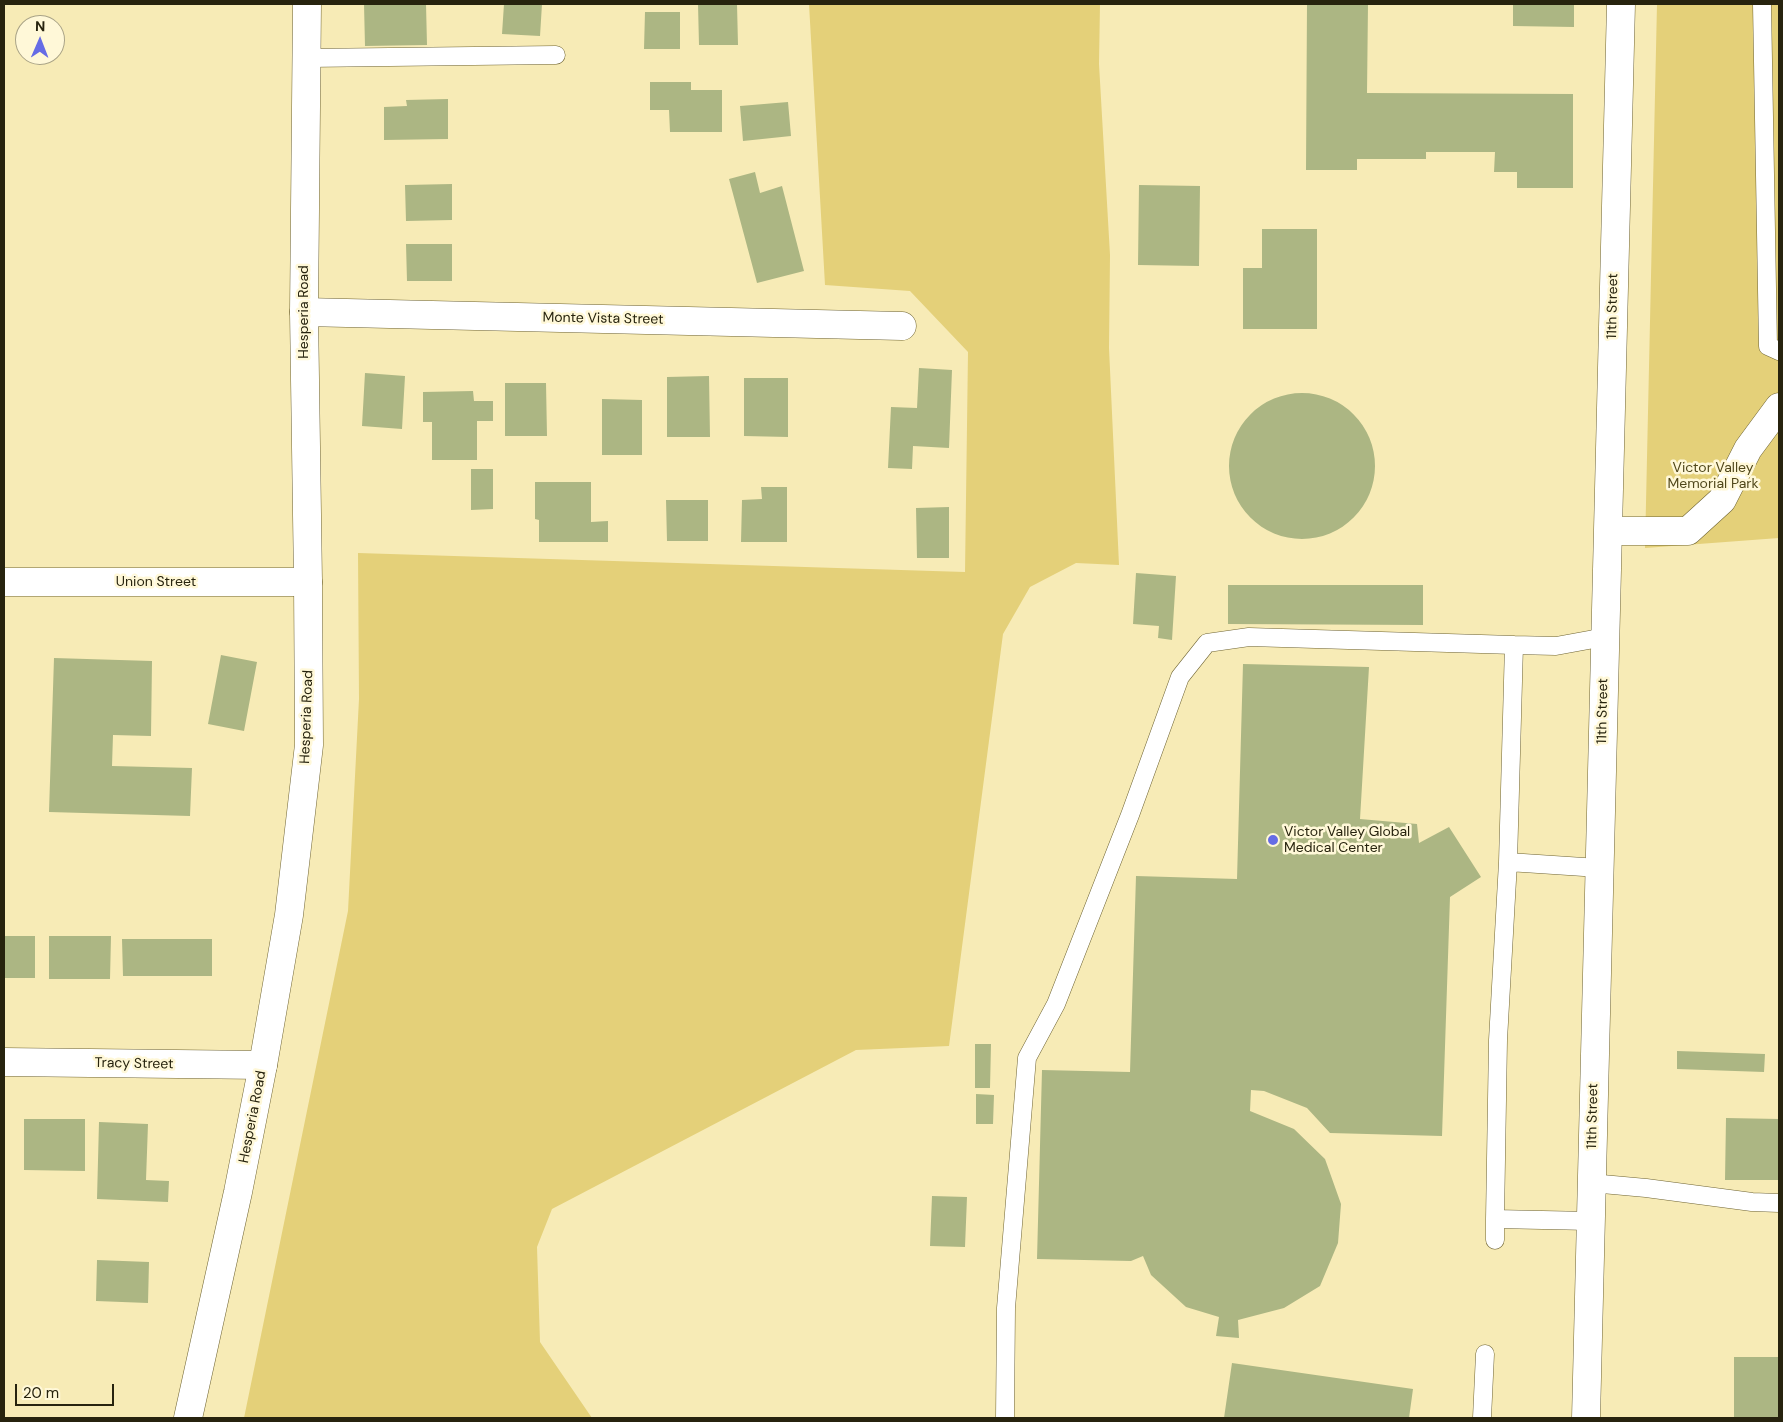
<!DOCTYPE html>
<style>
body{margin:0}
#map{position:relative;width:1783px;height:1422px;overflow:hidden;background:#f7ebb6;font-family:"DM Sans",sans-serif}
canvas{display:block}
.frame{position:absolute;inset:0;border:5px solid #27230e;pointer-events:none}
.north{position:absolute;left:15px;top:15px;width:50px;height:50px;box-sizing:border-box;background:#fff8d8;border:1px solid #a9a387;border-radius:50%;rotate:1deg;font-size:14px;font-weight:700;line-height:20px;text-align:center;color:#27230e}
.north::after{content:'';display:block;margin:auto;width:18px;height:22px;background:#666ce5;clip-path:polygon(50% 0,100% 100%,50% 72%,0 100%)}
.scale{position:absolute;left:15px;top:1384px;width:99px;height:22px;box-sizing:border-box;border:2px solid #27230e;border-top:0;padding-left:6px;font-size:15px;line-height:18px;white-space:nowrap;color:#27230e;-webkit-text-stroke:4px #fff8d8;paint-order:stroke}
</style>
<div id="map">
<canvas width="1783" height="1422"></canvas>
<div class="frame"></div>
<div class="north">N</div>
<div class="scale">20 m</div>
</div>
<script>
const context = document.querySelector('canvas').getContext('2d');
context.lineJoin = 'round';
function fillPath(path, color) {
  context.fillStyle = color;
  context.fill(path, 'evenodd');
}
function shape(rows) {
  const path = new Path2D();
  for (const r of rows) {
    if (r.length === 3) {
      path.moveTo(r[0] + r[2], r[1]);
      path.arc(r[0], r[1], r[2], 0, 2 * Math.PI);
      continue;
    }
    path.moveTo(r[0], r[1]);
    for (let i = 2; i < r.length; i += 2) path.lineTo(r[i], r[i + 1]);
  }
  return path;
}
function strokePath(path, color, width, dash) {
  context.strokeStyle = color;
  context.lineWidth = width;
  context.lineCap = dash ? 'butt' : 'round';
  context.setLineDash(dash || []);
  context.stroke(path);
}
function label(font, color, halo, rows, align = 'center') {
  context.font = font + ' "DM Sans",sans-serif';
  context.lineWidth = 5;
  context.setLineDash([]);
  context.textBaseline = 'middle';
  context.strokeStyle = halo;
  context.fillStyle = color;
  for (const [text, x, y, turn = 0] of rows) {
    context.save();
    context.translate(x, y);
    context.rotate((+turn || 0) * Math.PI / 180);
    context.textAlign = isNaN(turn) ? turn : align;
    if (halo) context.strokeText(text, 0, 0);
    context.fillText(text, 0, 0);
    context.restore();
  }
}
const green = shape([
 [809,4,1100,4,1099,64,1110,255,1109,348,1119,565,1076,563,1030,587,1003,634,949,1046,856,1050,552,1209,537,1247,540,1342,592,1418,244,1418,348,911,359,699,358,553,965,572,968,352,910,291,825,285],
 [1657,4,1779,4,1779,538,1645,548]
]);
const building = shape([
 [364,4,426,4,427,45,365,46],
 [504,4,542,4,540,36,502,34],
 [698,4,737,4,738,45,699,45],
 [1307,4,1368,4,1367,93,1573,94,1573,188,1517,188,1517,172,1494,172,1495,152,1426,152,1426,159,1357,159,1357,170,1306,170],
 [1513,4,1574,4,1574,27,1513,26],
 [645,12,680,12,680,49,644,49],
 [650,82,691,82,691,90,722,90,722,132,670,132,669,110,650,110],
 [448,99,448,139,384,140,384,107,407,106,406,100],
 [788,102,791,136,743,141,740,106],
 [755,172,760,193,782,186,804,271,757,283,729,179],
 [452,184,452,220,406,221,405,185],
 [1139,185,1200,186,1199,266,1138,265],
 [1262,229,1317,229,1317,329,1243,329,1243,268,1262,268],
 [406,244,452,244,452,281,407,281],
 [919,368,952,370,949,448,913,446,912,469,888,468,891,407,917,408],
 [365,373,405,376,402,429,362,426],
 [709,376,710,437,667,437,667,377],
 [744,378,788,378,788,437,744,436],
 [505,383,546,383,547,436,505,436],
 [473,391,474,401,493,401,493,421,477,421,477,460,432,460,432,422,423,422,423,392],
 [1302,466,73],
 [602,399,642,400,642,455,602,455],
 [471,469,493,469,493,509,471,510],
 [535,482,591,482,591,522,608,521,608,542,539,542,539,520,535,519],
 [761,487,787,487,787,542,741,542,742,500,762,499],
 [666,500,708,500,708,541,667,541],
 [949,507,949,558,917,558,916,508],
 [1136,573,1176,576,1172,640,1158,638,1159,626,1133,624],
 [1228,585,1423,585,1423,625,1228,624],
 [221,655,257,662,244,731,208,724],
 [54,658,152,661,151,736,113,735,112,766,192,768,190,816,49,812],
 [1243,664,1369,667,1360,819,1417,824,1419,843,1449,827,1481,877,1450,897,1442,1136,1330,1133,1307,1108,1264,1091,1251,1090,1250,1111,1294,1129,1325,1159,1341,1204,1338,1243,1320,1286,1284,1308,1238,1320,1239,1338,1216,1336,1219,1317,1186,1307,1151,1275,1143,1256,1131,1261,1037,1259,1042,1070,1130,1072,1136,876,1237,879],
 [4,936,35,936,35,978,4,978],
 [49,936,111,936,110,979,49,979],
 [122,939,212,939,212,976,123,976],
 [975,1044,991,1044,990,1088,975,1088],
 [1677,1051,1765,1054,1764,1072,1677,1069],
 [976,1094,994,1095,993,1124,976,1124],
 [1726,1118,1779,1119,1779,1180,1725,1180],
 [24,1119,85,1119,85,1171,24,1170],
 [99,1122,148,1124,146,1180,169,1181,168,1202,97,1199],
 [932,1196,967,1197,965,1247,930,1246],
 [97,1260,149,1262,148,1303,96,1301],
 [1734,1357,1779,1357,1779,1418,1734,1418],
 [1232,1363,1413,1389,1409,1418,1224,1418]
]);
const lane = shape([
 [1762,4,1768,346,1779,351],
 [307,58,556,55],
 [1508,862,1599,868],
 [1591,1183,1646,1188,1752,1202,1779,1203],
 [1495,1219,1495,1240],
 [1590,1221,1495,1219,1498,1040,1508,862,1514,645,1556,646,1605,637],
 [1005,1418,1006,1308,1027,1058,1056,1004,1130,815,1180,677,1207,643,1249,637,1514,645],
 [1482,1418,1485,1354]
]);
const street = shape([
 [304,312,902,326],
 [1608,531,1688,531,1722,500,1748,449,1779,407],
 [4,582,308,582],
 [4,1062,263,1065],
 [1586,1418,1621,4]
]);
const secondary = shape([
 [188,1418,238,1192,263,1065,289,915,309,745,308,582,304,312,307,4]
]);
const markers = [
 [1273,840,6,"#666ce5"]
];
const streetNames = [
 ["11th Street",1613,306,-89],
 ["Hesperia Road",304,312,-90],
 ["Monte Vista Street",603,319,1],
 ["Union Street",156,582],
 ["11th Street",1603,711,-89],
 ["Hesperia Road",307,717,-88],
 ["Tracy Street",134,1064,1],
 ["11th Street",1593,1116,-89],
 ["Hesperia Road",253,1117,-79]
];
const parkNames = [
 ["Victor Valley",1713,468],
 ["Memorial Park",1713,484]
];
const poiNames = [
 ["Victor Valley Global",1284,832],
 ["Medical Center",1284,848]
];
fillPath(green, '#e4d079');
fillPath(building, '#acb683');
strokePath(lane, '#6f6433', 19);
strokePath(street, '#6f6433', 29);
strokePath(secondary, '#6f6433', 29);
strokePath(lane, '#fff', 18);
strokePath(street, '#fff', 28);
strokePath(secondary, '#fff', 28);
for (const [x, y, r, color] of markers) {
  const dot = new Path2D();
  dot.arc(x, y, r, 0, 2 * Math.PI);
  context.fillStyle = color;
  context.fill(dot);
  strokePath(dot, '#fff8d8', 2);
}
label('14px', '#27230e', '#fff8d8', streetNames);
label('14px', '#50471b', '#fff8d8', parkNames);
label('14px', '#27230e', '#fff8d8', poiNames, 'left');
</script>
